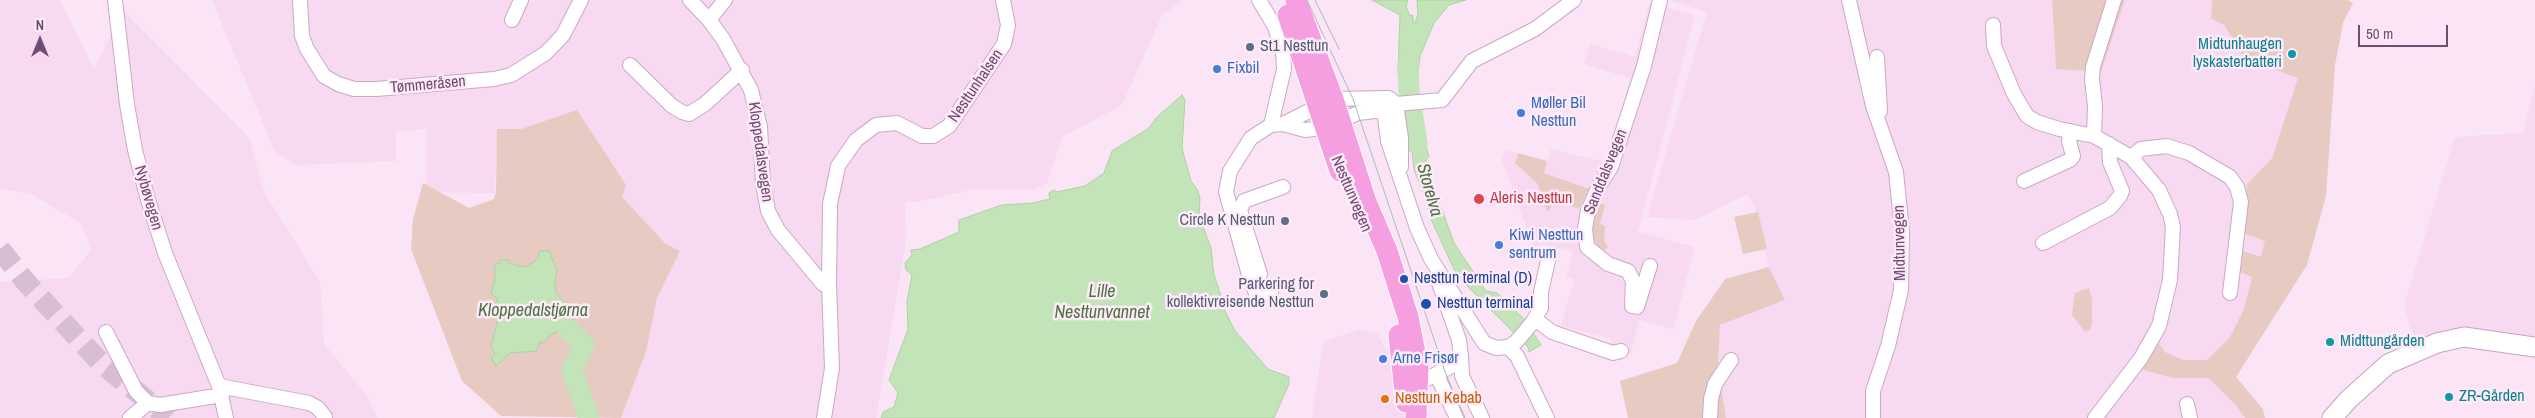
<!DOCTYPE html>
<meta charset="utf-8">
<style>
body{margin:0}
#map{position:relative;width:2535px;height:418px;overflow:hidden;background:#fbe4f5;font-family:"Archivo Narrow",sans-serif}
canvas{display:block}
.north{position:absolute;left:15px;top:15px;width:50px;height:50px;-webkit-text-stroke:4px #feeaf9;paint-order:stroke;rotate:0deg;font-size:14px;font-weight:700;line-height:20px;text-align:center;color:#714b72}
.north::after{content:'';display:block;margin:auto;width:18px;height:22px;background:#714b72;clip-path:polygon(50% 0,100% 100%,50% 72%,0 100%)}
.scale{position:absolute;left:2358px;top:25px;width:90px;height:22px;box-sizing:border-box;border:2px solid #714b72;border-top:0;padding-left:6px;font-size:15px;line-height:18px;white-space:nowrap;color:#714b72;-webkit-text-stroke:4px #feeaf9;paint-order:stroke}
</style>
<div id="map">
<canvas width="2535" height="418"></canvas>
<div class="north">N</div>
<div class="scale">50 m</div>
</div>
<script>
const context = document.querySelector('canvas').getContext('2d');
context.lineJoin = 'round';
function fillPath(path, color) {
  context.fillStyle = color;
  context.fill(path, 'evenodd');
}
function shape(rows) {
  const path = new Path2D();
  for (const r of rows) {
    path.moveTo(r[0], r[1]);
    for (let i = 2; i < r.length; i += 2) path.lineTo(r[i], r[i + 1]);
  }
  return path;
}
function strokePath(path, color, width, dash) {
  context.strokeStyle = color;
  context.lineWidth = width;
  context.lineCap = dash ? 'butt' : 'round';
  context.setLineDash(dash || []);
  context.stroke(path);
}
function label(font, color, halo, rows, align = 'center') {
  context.font = font + ' "Archivo Narrow",sans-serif';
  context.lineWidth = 5;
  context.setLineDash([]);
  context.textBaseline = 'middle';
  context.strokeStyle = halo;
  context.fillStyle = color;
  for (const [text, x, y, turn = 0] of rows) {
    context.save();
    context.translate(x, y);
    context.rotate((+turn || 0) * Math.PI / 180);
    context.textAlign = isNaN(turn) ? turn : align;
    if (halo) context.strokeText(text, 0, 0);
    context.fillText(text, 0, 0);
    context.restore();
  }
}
const residential = shape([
 [0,0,60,0,94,69,123,10,250,139,263,190,320,282,324,344,368,397,377,418,0,418,0,282,69,278,91,250,82,224,29,193,0,189],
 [212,0,1183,0,1162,15,1122,105,1062,137,1047,183,1034,189,975,189,916,202,905,202,906,241,876,418,621,418,646,352,657,298,680,251,665,243,608,182,578,110,521,129,497,129,495,193,426,192,427,129,396,131,396,161,296,165,275,152],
 [1669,0,2052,0,2056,69,2101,72,2125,0,2212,0,2211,19,2224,25,2245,59,2298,78,2272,158,2247,184,2265,241,2262,258,2240,250,2253,276,2244,309,2230,337,2207,360,2184,360,2165,352,2173,378,2208,378,2235,404,2245,418,1726,418,1718,367,1720,325,1785,300,1769,267,1754,204,1747,194,1695,220,1647,217,1707,12],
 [1650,3,1695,15,1638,232,1695,247,1673,329,1639,320,1631,353,1610,347,1612,339,1561,326,1574,279,1566,277,1573,252,1544,244,1534,248,1502,160,1505,150,1547,161,1551,149,1608,163,1630,78,1584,64,1590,44,1635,57],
 [2535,85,2535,346,2415,341,2404,306,2455,137,2523,133],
 [1360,329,1378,334,1390,358,1408,418,1312,418,1323,342]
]);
const green = shape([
 [2052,0,2125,0,2101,72,2056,69],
 [2212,0,2348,0,2353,3,2343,23,2335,65,2326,196,2307,265,2236,377,2263,409,2265,418,2245,418,2235,404,2208,378,2173,378,2140,369,2157,341,2165,352,2184,360,2207,360,2230,337,2244,309,2252,277,2236,270,2240,250,2261,257,2265,241,2243,233,2247,184,2272,158,2298,78,2245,59,2224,25,2211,19],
 [577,110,626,185,622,197,665,243,680,251,657,298,646,352,621,418,501,416,462,381,411,249,413,219,423,183,469,208,494,199,496,192,497,129,521,129],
 [1518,153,1547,161,1544,173,1589,189,1579,209,1554,199,1550,210,1547,211,1537,183,1515,163],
 [1596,202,1605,205,1600,224,1605,226,1604,240,1608,247,1602,252,1593,238,1591,227],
 [1758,212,1767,249,1743,254,1734,217],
 [1769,267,1785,300,1720,325,1718,367,1726,418,1628,418,1620,381,1677,363,1696,321,1725,279],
 [2089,288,2092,299,2092,322,2090,330,2085,332,2072,315,2075,293]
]);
const water = shape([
 [1372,0,1408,0,1406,7,1410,16,1413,15,1413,23,1415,23,1418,14,1417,0,1466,0,1449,5,1434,23,1420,56,1416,90,1404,91,1398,73,1400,15,1372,0],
 [1182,95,1185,100,1182,148,1191,181,1197,189,1200,198,1199,216,1211,248,1214,275,1221,296,1222,305,1235,331,1268,369,1289,377,1289,384,1274,418,881,418,883,412,894,407,898,393,889,380,908,329,907,301,912,275,906,270,905,263,912,255,911,250,920,249,959,232,959,220,1002,205,1032,203,1050,199,1049,193,1054,190,1057,192,1085,186,1104,173,1112,151,1149,128,1156,118,1182,95],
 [1412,115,1420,115,1420,135,1425,142,1429,157,1426,159,1426,166,1454,243,1486,291,1497,293,1525,320,1541,345,1529,352,1528,347,1463,282,1454,269,1429,215,1427,202,1414,170,1409,119,1412,115],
 [540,251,549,251,557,270,555,282,556,293,570,307,574,316,572,326,550,335,545,342,540,342,536,351,510,353,496,366,491,357,495,353,491,347,498,318,503,312,502,309,496,310,494,306,498,299,491,294,495,279,495,264,500,263,501,260,508,260,509,264,516,264,520,267,528,266,538,259,540,251]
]);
const river = shape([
 [1408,63,1409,90,1417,144],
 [568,329,584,345,572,370,589,418]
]);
const primaryTunnel = shape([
 [0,249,25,281,101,363,169,418]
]);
const street = shape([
 [115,0,127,104,135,150,148,200,165,253,219,386,226,418],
 [300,0,302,36,307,49,324,76,338,84,354,89,376,89,494,79,511,75,546,53,563,35,581,0],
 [690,0,709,20,723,39,751,90,760,127,763,184,768,211,778,230,823,284,829,285,832,368,824,418],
 [1259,0,1275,27,1283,53,1284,69,1271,125],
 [1849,0,1873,106,1896,172,1902,231,1901,290,1888,346,1873,391,1873,418],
 [512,20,521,0],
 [709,20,725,0],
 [1993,25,1994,46,2014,94,2027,116,2037,122,2059,129,2094,136,2131,157,2159,190,2170,214,2173,227,2170,280,2159,326,2141,358,2095,418],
 [1877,57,1880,111],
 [630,65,672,106,682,112,689,114,705,104,742,70],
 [1396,104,1401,138,1401,167],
 [1384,110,1388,141,1417,228,1431,259,1484,343,1496,348,1508,347,1516,342,1532,323,1541,308,1541,292,1549,256],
 [1283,124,1333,99,1389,98,1396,104],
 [2094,136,2095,106,2092,79,2093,67,2114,0],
 [2131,157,2141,149,2167,146,2189,153,2230,177,2237,187,2241,202,2230,293],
 [2024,181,2070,160,2073,156,2069,141,2071,131],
 [1249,239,1260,274],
 [1240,242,1249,239,1240,210,1244,201,1283,187],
 [2043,243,2110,208,2120,196,2122,191,2110,162,2109,144],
 [1650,266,1637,307,1632,306,1633,281,1628,271,1608,264,1587,247,1585,229,1588,211,1599,186,1611,167,1644,66,1660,0],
 [829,285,830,204,838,166,856,140,876,125,897,123,922,136,933,136,949,126,1004,44,1008,25,1003,0],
 [1271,292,1257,296,1249,275,1226,192,1230,171,1251,138,1271,125,1283,124,1305,130,1325,128,1358,113,1384,110,1396,104,1442,100,1472,61,1535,29,1574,0],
 [1535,319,1552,332,1613,353,1621,351],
 [106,332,136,391,148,403],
 [1508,347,1517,356,1547,418],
 [1461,356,1462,376,1482,418],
 [1439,380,1457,418],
 [219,386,309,403,318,408,325,417],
 [1413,386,1450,367,1461,356,1459,340,1439,283],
 [2187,404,2190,418],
 [130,418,148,403,160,405,222,395],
 [1710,418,1711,399,1715,384,1731,360]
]);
const secondary = shape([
 [2332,418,2349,399,2388,364,2437,343,2464,337,2535,347]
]);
const primary = shape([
 [1296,0,1333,99,1366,202,1387,251,1408,317,1418,368,1416,418],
 [1288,15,1340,171],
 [1399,335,1406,402]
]);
const tram = shape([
 [1307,0,1353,99,1444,369,1464,418],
 [1315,0,1339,49]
]);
const markers = [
 [1250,47,5,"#5c6f8a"],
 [2292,54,5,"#0f9aa8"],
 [1217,69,5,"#3f7fe0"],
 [1521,113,5,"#3f7fe0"],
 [1479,199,6,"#e0444e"],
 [1285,221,5,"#5c6f8a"],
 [1499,245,5,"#3f7fe0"],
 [1404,279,5,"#1a4fb4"],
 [1324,294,5,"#5c6f8a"],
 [1426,304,6,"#1a4fb4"],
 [2330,342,5,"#0f9aa8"],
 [1383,359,5,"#3f7fe0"],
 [2449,397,5,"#0f9aa8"],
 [1385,399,5,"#e8710a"]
];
const cultureNames = [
 ["Midtunhaugen",2282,45,"right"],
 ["lyskasterbatteri",2282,63,"right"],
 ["Midttungården",2340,342],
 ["ZR-Gården",2459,397]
];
const serviceNames = [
 ["St1 Nesttun",1260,47,"left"],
 ["Circle K Nesttun",1275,221],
 ["Parkering for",1314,285],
 ["kollektivreisende Nesttun",1314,303]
];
const shopNames = [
 ["Fixbil",1227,69],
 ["Møller Bil",1531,104],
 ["Nesttun",1531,122],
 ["Kiwi Nesttun",1509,236],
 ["sentrum",1509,254],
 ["Arne Frisør",1393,359]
];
const streetNames = [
 ["Tømmeråsen",428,85,-5],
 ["Nesttunhalsen",976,86,-56],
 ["Kloppedalsvegen",760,152,82],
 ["Sanddalsvegen",1606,172,-68],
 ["Nesttunvegen",1351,194,67],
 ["Nybøvegen",148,198,74],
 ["Midtunvegen",1900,243,-91]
];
const healthNames = [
 ["Aleris Nesttun",1490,199]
];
const transitNames = [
 ["Nesttun terminal (D)",1414,279],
 ["Nesttun terminal",1437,304]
];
const foodNames = [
 ["Nesttun Kebab",1395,399]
];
const waterNames = [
 ["Storelva",1429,190,74],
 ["Lille",1102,292],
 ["Nesttunvannet",1102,313],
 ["Kloppedalstjørna",533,311]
];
fillPath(residential, '#f7d9f1');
fillPath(green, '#e7cbc3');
fillPath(water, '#c3e3b9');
strokePath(water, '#abd4a0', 1);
strokePath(river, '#c3e3b9', 21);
strokePath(primaryTunnel, '#d8bed4', 21, [21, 11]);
strokePath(street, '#c9a9c6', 16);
strokePath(secondary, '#c7a2c5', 21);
strokePath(primary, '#fff', 23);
strokePath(street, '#fff', 14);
strokePath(secondary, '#fff', 19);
strokePath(primary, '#f69fe0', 21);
strokePath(tram, '#a3bec3', 1);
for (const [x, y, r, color] of markers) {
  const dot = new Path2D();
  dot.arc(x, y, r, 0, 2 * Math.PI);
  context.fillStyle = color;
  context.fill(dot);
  strokePath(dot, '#feeaf9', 2);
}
label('16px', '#0d838f', '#feeaf9', cultureNames, 'left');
label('16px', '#4e5e75', '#feeaf9', serviceNames, 'right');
label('16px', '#366cbe', '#feeaf9', shopNames, 'left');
label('16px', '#714b72', '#feeaf9', streetNames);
label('16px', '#be3a42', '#feeaf9', healthNames, 'left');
label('16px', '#164399', '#feeaf9', transitNames, 'left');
label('16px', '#c56008', '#feeaf9', foodNames, 'left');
label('italic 18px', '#4b7640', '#feeaf9', waterNames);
</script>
